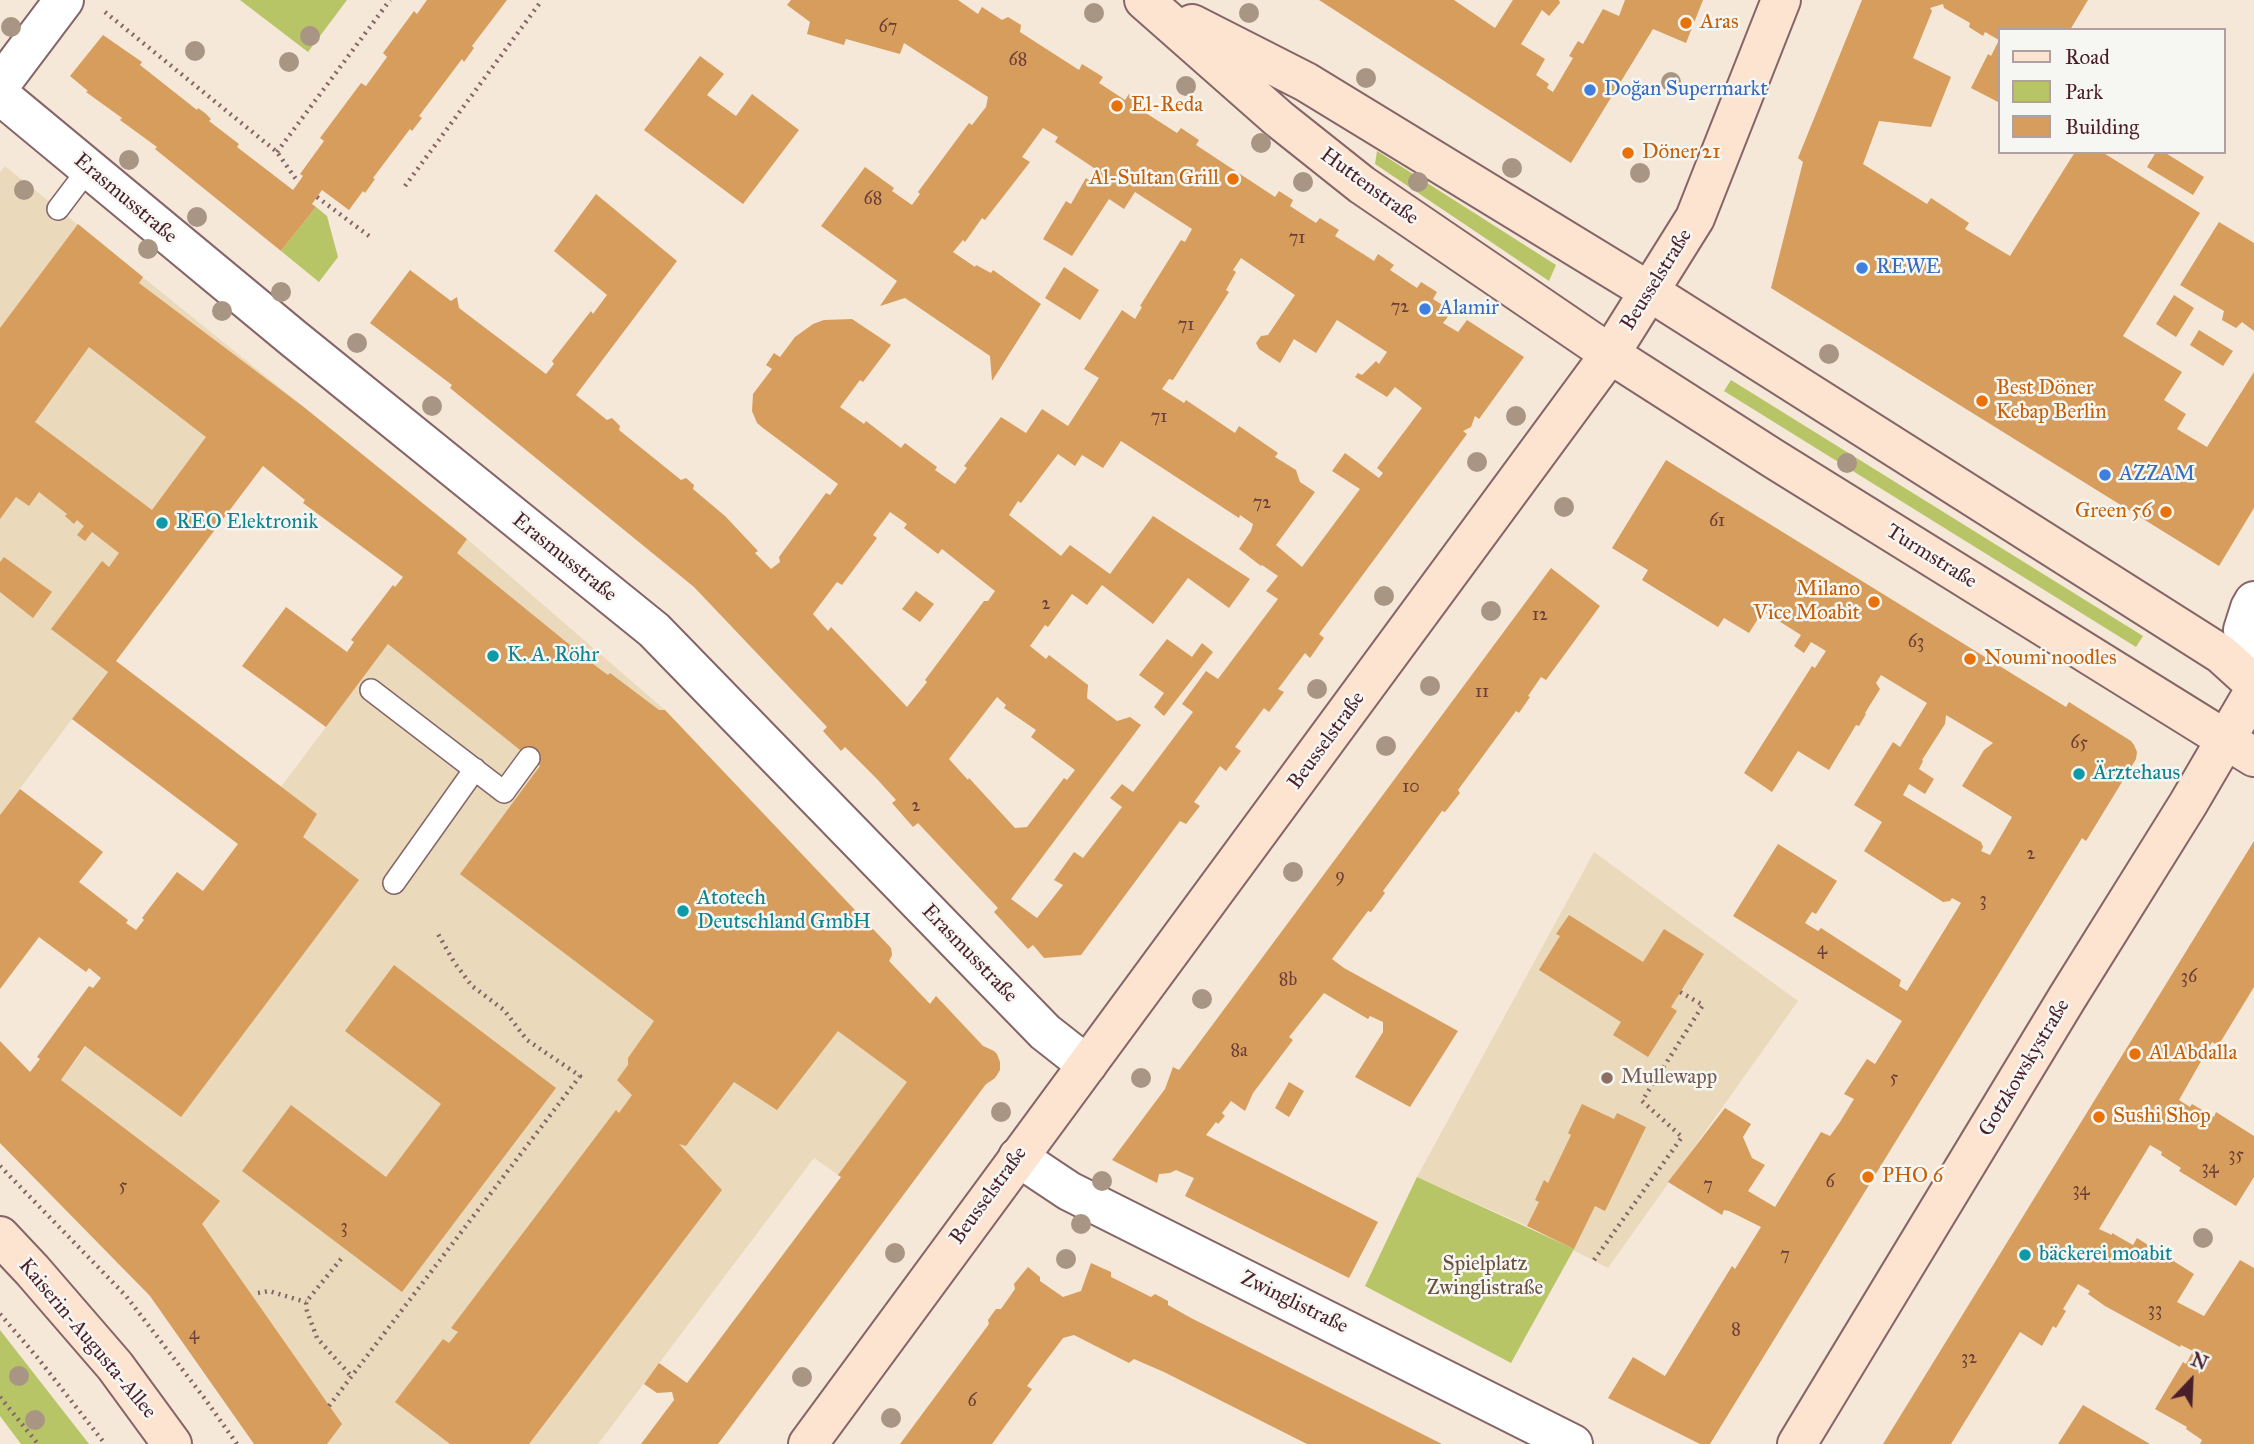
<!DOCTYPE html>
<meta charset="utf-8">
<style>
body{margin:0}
#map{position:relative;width:2254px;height:1444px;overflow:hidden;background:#f5e8d8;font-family:"IM FELL Great Primer",serif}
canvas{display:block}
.legend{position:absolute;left:1998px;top:28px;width:228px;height:126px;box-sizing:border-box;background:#f6f6f2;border:2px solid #b1a0a2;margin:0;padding:9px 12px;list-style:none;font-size:21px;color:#4a1f2b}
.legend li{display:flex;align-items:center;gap:14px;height:35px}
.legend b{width:35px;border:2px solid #b1a0a2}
.north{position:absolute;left:2156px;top:1346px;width:70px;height:70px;-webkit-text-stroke:5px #f6f6f2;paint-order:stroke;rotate:23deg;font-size:19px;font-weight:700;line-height:28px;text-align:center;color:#4a1f2b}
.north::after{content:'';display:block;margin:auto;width:24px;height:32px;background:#4a1f2b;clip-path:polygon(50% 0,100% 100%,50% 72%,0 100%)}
</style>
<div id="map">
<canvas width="2254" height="1444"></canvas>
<ul class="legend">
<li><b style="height:9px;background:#fde4d1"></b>Road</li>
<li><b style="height:19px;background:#b7c567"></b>Park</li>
<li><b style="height:19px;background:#d69d5d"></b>Building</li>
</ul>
<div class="north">N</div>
</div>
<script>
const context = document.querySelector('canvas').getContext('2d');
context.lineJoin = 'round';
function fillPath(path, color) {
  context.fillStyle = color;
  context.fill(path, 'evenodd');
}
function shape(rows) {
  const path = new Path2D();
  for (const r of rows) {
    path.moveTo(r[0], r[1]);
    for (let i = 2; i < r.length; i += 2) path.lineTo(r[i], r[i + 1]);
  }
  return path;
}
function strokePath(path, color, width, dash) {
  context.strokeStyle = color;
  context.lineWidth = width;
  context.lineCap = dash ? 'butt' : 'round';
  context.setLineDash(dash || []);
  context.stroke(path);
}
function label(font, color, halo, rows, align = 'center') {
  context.font = font + ' "IM FELL Great Primer",serif';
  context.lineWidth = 5;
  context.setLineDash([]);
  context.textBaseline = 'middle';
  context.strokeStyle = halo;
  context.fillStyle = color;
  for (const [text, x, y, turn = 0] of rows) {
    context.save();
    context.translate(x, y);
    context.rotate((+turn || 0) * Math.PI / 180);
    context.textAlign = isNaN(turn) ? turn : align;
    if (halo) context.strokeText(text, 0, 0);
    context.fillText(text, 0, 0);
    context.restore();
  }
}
const built = shape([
 [5,166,305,408,0,815,0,172],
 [467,539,665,710,891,948,892,955,889,961,930,1004,936,996,983,1046,994,1051,1000,1062,1000,1070,992,1081,841,1177,814,1158,598,1444,254,1444,61,1080],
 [1594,852,1798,1001,1608,1268,1527,1226,1417,1177]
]);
const green = shape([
 [240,0,347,0,308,52],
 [1377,151,1556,265,1549,281,1375,164],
 [316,207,327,216,338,257,319,282,281,251],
 [1731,380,2143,636,2136,647,1724,391],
 [1417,1177,1574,1249,1511,1363,1365,1286],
 [0,1330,89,1444,21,1444,0,1416]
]);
const building = shape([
 [427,0,507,0,472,46,474,48,464,62,462,59,419,116,422,118,412,131,410,129,373,178,375,179,365,193,363,191,349,210,322,190,312,204,316,207,281,251,155,149,157,147,120,120,122,118,86,92,88,91,70,76,103,35,142,62,140,65,197,110,198,108,205,113,211,119,209,121,239,144,237,147,293,190,303,176,300,174,324,141,320,138,361,83,366,86,387,57,383,53,414,11,417,14],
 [791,0,958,0,978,14,982,7,1002,20,1008,17,1021,25,1020,32,1079,70,1082,64,1103,77,1099,83,1125,100,1129,94,1141,103,1138,108,1177,133,1181,128,1199,140,1196,145,1275,197,1279,191,1293,200,1290,206,1316,223,1320,218,1339,230,1335,236,1374,261,1378,254,1394,265,1390,270,1417,288,1421,282,1437,292,1433,299,1452,311,1443,323,1458,332,1467,320,1524,357,1479,419,1475,416,1471,427,1463,431,1467,434,1319,634,1324,638,1310,658,1305,653,1278,689,1284,692,1269,712,1264,708,1235,747,1241,751,1226,771,1220,766,1194,802,1200,806,1186,824,1180,821,1081,955,1044,958,1033,945,1028,949,994,912,998,908,918,823,913,827,892,803,896,800,877,779,845,747,841,751,823,731,827,727,694,587,450,388,452,385,370,323,410,270,451,301,457,297,459,308,546,374,554,364,552,361,591,311,593,314,607,295,554,251,596,194,677,261,576,395,607,420,612,418,620,426,619,430,681,480,686,478,694,485,693,489,725,516,758,551,755,553,771,569,780,562,779,557,826,493,830,495,838,484,763,428,757,423,752,411,753,394,772,369,766,365,774,353,780,357,795,337,813,324,824,320,852,319,891,345,863,382,860,380,840,407,864,424,866,421,901,448,905,443,937,467,935,470,955,484,967,468,964,466,1001,417,1026,433,1042,409,1068,426,1099,378,1084,369,1122,310,1135,319,1142,307,1140,306,1181,240,1185,242,1192,229,1135,192,1124,209,1109,199,1072,256,1043,239,1066,201,1071,204,1086,178,1090,181,1097,170,1055,142,1058,137,1043,128,1022,157,1030,162,985,220,982,218,965,242,963,240,953,252,975,267,976,265,991,273,993,270,1041,304,992,381,990,356,905,298,880,306,897,281,821,226,865,167,894,188,892,191,912,205,920,194,918,192,969,123,972,125,986,107,988,97,904,43,900,54,846,39,844,45,807,34,810,22,787,5],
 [1241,258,1295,295,1268,335,1261,336,1256,343,1259,349,1280,363,1294,339,1316,353,1337,320,1387,352,1379,364,1376,361,1362,375,1358,373,1355,377,1387,397,1395,387,1422,408,1377,468,1383,473,1379,478,1345,453,1332,471,1360,489,1302,567,1276,545,1315,492,1300,482,1296,470,1275,457,1278,453,1239,426,1235,433,1186,400,1184,403,1162,389,1169,379,1173,380,1229,292,1226,290,1236,272,1233,270],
 [1121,441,1239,518,1240,515,1253,524,1251,531,1239,549,1261,566,1262,565,1278,576,1266,591,1278,599,1218,679,1206,671,1182,704,1193,712,1133,792,1122,784,1110,798,1122,807,1083,858,1074,852,1054,880,1063,885,1037,918,1011,899,1141,725,1130,717,1117,721,1087,698,1088,685,1049,655,1046,659,1030,646,1045,625,1048,627,1072,594,1087,605,1102,585,1153,624,1188,578,1229,608,1250,579,1153,516,1110,574,1070,545,1061,556,1009,515,1018,501,1021,503,1058,454,1075,466,1082,455,1103,468],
 [890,512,907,524,904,528,938,554,942,549,995,591,988,601,984,601,925,680,927,682,907,707,831,627,828,631,813,614,837,582,842,585,877,538,873,535],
 [997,697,1006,705,1004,708,1036,730,1031,737,1075,770,1067,780,1064,778,1027,827,1015,828,969,778,968,780,949,759],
 [1319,0,1454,0,1495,28,1513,0,1559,0,1560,3,1549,16,1542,10,1521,44,1545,59,1536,75,1549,84,1547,88,1553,92,1573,58,1569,56,1578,41,1583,44,1603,9,1619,16,1625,0,1703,0,1686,43,1653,29,1571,163],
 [1862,0,2088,0,2070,30,2000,30,2000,103,1971,88,1988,54,1991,56,1999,40,1985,32,1983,36,1969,27,1970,23,1944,8,1943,4,1930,8,1932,11,1913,58,1951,77,1931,127,1879,121,1863,164,1927,204,1931,198,1969,223,1965,229,2010,256,2075,152,2102,152,2200,213,2123,336,2182,372,2164,400,2186,414,2177,429,2207,447,2254,372,2254,508,2219,566,1771,288,1803,162,1798,158],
 [700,56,724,74,707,95,736,116,752,94,799,130,743,204,644,130],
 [2156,152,2164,152,2204,177,2193,195,2147,167],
 [2219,222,2254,243,2254,331,2242,322,2236,328,2222,320,2224,311,2180,285],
 [78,224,143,277,139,283,305,408,467,539,457,553,597,667,608,675,610,673,659,710,665,710,891,948,892,955,889,961,930,1004,936,996,983,1046,994,1051,997,1054,1000,1062,1000,1070,995,1078,986,1084,718,1444,641,1444,674,1400,672,1392,657,1393,644,1384,659,1363,687,1383,841,1177,838,1175,907,1082,838,1031,777,1110,734,1082,686,1146,679,1144,722,1190,529,1444,450,1444,395,1402,443,1339,449,1343,458,1332,451,1328,616,1110,619,1113,632,1095,617,1080,628,1065,628,1058,654,1021,460,874,540,766,388,644,326,727,242,666,286,607,347,652,354,642,351,640,393,585,395,587,403,577,303,503,305,500,263,466,116,661,317,814,303,837,359,880,181,1117,85,1046,61,1080,220,1201,202,1224,342,1424,327,1444,254,1444,150,1296,0,1143,0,1041,30,1072,40,1059,37,1057,89,986,93,988,101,978,89,968,86,972,39,937,0,989,0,815,20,789,103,852,79,882,128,920,126,923,136,930,144,920,142,918,177,872,203,891,238,844,72,719,108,672,51,629,102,561,109,567,119,553,92,532,85,541,77,535,84,526,77,520,74,524,65,516,67,514,39,492,29,506,16,497,0,519,0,328],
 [89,347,206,437,152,510,35,422],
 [1064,267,1099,290,1080,320,1045,298],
 [2174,295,2194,308,2176,337,2156,324],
 [2199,330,2233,351,2223,366,2190,345],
 [1666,460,2066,707,2069,702,2131,741,2134,745,2137,752,2136,759,2086,841,2082,838,1710,1444,1700,1444,1608,1398,1633,1357,1665,1376,1732,1266,1735,1269,1761,1227,1729,1211,1724,1210,1722,1215,1668,1182,1725,1108,1751,1124,1743,1137,1752,1158,1765,1165,1748,1191,1775,1207,1821,1132,1830,1136,1840,1122,1854,1099,1844,1094,1867,1059,1875,1064,1902,1021,1733,916,1778,844,1837,881,1816,914,1812,912,1805,923,1818,931,1821,928,1901,980,1899,986,1907,991,1961,903,1952,898,1950,901,1943,902,1864,851,1882,822,1854,805,1893,742,1900,747,1927,703,1881,675,1876,683,1880,689,1865,713,1866,714,1859,726,1856,725,1829,770,1798,751,1772,792,1744,773,1812,666,1815,668,1826,651,1811,642,1804,653,1794,646,1801,635,1763,611,1749,633,1724,618,1718,627,1642,580,1648,570,1612,548],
 [1946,715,1993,743,1984,750,1962,786,2012,817,1990,855,1981,851,1983,847,1981,842,1903,795,1909,784,1925,794,1934,779,1919,769,1923,761,1922,760,1945,724],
 [4,557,52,592,33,618,0,592,0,562],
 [1551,568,1600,606,1546,680,1541,677,1528,696,1530,697,1519,713,1516,711,1458,790,1460,793,1445,812,1442,811,1383,891,1385,893,1371,912,1368,911,1332,959,1344,968,1458,1031,1410,1107,1355,1077,1383,1032,1383,1022,1370,1016,1368,1019,1324,993,1289,1037,1293,1040,1253,1093,1245,1111,1231,1101,1222,1113,1225,1116,1218,1124,1216,1122,1206,1135,1378,1222,1349,1278,1185,1196,1194,1178,1176,1170,1170,1173,1159,1174,1157,1183,1112,1160,1165,1089,1173,1067,1179,1070],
 [916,591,934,604,920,622,902,609],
 [1167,639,1192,657,1202,643,1213,652,1164,716,1154,707,1164,693,1139,675],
 [2254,841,2254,987,2218,1046,2212,1042,2179,1100,2190,1107,2192,1104,2214,1117,2216,1112,2254,1136,2254,1177,2236,1206,2179,1171,2181,1168,2161,1155,2162,1152,2150,1145,2099,1229,2112,1235,2112,1233,2133,1245,2137,1238,2194,1274,2177,1302,2204,1316,2240,1260,2254,1268,2254,1444,2200,1444,2202,1440,2186,1429,2187,1427,2155,1409,2183,1362,2186,1364,2193,1351,2181,1345,2180,1347,2105,1306,2088,1294,2090,1291,2078,1284,2063,1309,2066,1311,2056,1328,2053,1326,2042,1346,2020,1332,1951,1444,1883,1444],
 [1569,915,1643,962,1664,929,1704,954,1671,1007,1677,1011,1648,1057,1613,1035,1621,1022,1539,970,1560,936,1556,934],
 [394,965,556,1088,402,1292,242,1171,291,1105,386,1177,441,1104,345,1031],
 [1289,1082,1304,1091,1289,1117,1275,1108],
 [1582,1104,1614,1119,1617,1113,1646,1127,1605,1211,1595,1206,1574,1249,1527,1226,1539,1202,1535,1200,1544,1180,1548,1183,1571,1135,1568,1133],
 [1091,1263,1111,1272,1111,1277,1151,1297,1155,1294,1168,1301,1168,1305,1191,1318,1442,1444,1307,1444,1164,1372,1134,1359,1129,1363,1074,1335,1063,1338,1027,1386,1032,1389,992,1444,900,1444,989,1324,988,1320,996,1309,1001,1309,1015,1289,1014,1284,1028,1267,1040,1277,1040,1281,1063,1297,1081,1291],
 [2083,1405,2150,1444,2058,1444]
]);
const path = shape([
 [105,12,277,152,298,182],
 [277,152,390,0],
 [405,186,542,0],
 [317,197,369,236],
 [0,1166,126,1296,205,1399,237,1444],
 [341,1259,306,1302,307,1311,317,1338,351,1376],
 [1594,1260,1682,1137,1642,1101,1703,1005,1680,992],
 [258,1293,269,1291,306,1302],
 [0,1314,37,1357,105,1444],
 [0,1397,38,1444],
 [329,1406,580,1076,527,1040,504,1010,472,986,454,962,438,934]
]);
const lane = shape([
 [58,209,89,168],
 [371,690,504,792,529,758],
 [394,883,475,769]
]);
const street = shape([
 [0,85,64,0],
 [0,95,293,338,654,630,1045,1032,1087,1065],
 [2254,601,2250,608,2243,630,2254,675],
 [1018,1157,1069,1191,1573,1444]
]);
const secondary = shape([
 [1144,0,1279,119,1362,185,1610,354,1774,459,2254,757],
 [1192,24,1306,82,1650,292,2221,654,2254,684],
 [0,1236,32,1270,115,1366,172,1444],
 [808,1444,1610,354,1695,218,1781,0],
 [1797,1444,2067,998,2188,804,2254,691]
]);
const trees = [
 [1094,13],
 [1249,13],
 [11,27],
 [310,36],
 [195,51],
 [289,62],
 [1366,78],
 [1671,82],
 [1186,86],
 [1261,143],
 [129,160],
 [1512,168],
 [1640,173],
 [1303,182],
 [1418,182],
 [24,190],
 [197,217],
 [148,249],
 [281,292],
 [222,311],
 [357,343],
 [1829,354],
 [432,406],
 [1516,416],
 [1477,462],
 [1847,463],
 [1564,507],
 [1384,596],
 [1491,611],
 [1430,686],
 [1317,689],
 [1386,746],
 [1293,872],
 [1202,999],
 [1141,1078],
 [1001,1112],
 [1102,1181],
 [1081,1224],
 [2203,1238],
 [895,1253],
 [1066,1259],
 [19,1376],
 [802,1377],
 [891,1418],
 [35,1420]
];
const markers = [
 [1686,23,7,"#e8710a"],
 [1590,90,7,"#3f7fe0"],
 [1117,106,7,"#e8710a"],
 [1628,153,7,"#e8710a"],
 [1233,179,7,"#e8710a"],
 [1862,268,7,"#3f7fe0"],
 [1425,309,7,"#3f7fe0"],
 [1982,401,7,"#e8710a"],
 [2105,475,7,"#3f7fe0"],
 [2166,512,7,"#e8710a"],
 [162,523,7,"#0f9aa8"],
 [1874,602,7,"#e8710a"],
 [493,656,7,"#0f9aa8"],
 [1970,659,7,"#e8710a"],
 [2079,774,7,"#0f9aa8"],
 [683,911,7,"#0f9aa8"],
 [2135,1054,7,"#e8710a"],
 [1607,1078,7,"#8d6e63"],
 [2099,1117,7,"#e8710a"],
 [1868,1177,7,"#e8710a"],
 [2025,1255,7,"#0f9aa8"]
];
const numberNames = [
 ["67",888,28],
 ["68",1018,61],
 ["68",873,200],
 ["71",1297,239],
 ["72",1400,308],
 ["71",1186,326],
 ["71",1159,418],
 ["72",1262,504],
 ["61",1717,522],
 ["2",1046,605],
 ["12",1540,616],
 ["63",1916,643],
 ["11",1482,693],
 ["65",2079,744],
 ["10",1411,788],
 ["2",916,807],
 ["2",2031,855],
 ["9",1340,877],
 ["3",1983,901],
 ["4",1822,950],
 ["36",2189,978],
 ["8b",1288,981],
 ["8a",1239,1052],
 ["5",1894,1079],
 ["35",2236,1156],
 ["34",2210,1169],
 ["6",1830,1183],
 ["7",1708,1186],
 ["5",123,1187],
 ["34",2081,1191],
 ["3",344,1228],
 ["7",1785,1256],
 ["33",2155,1311],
 ["8",1736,1331],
 ["4",194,1335],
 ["32",1969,1359],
 ["6",972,1402]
];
const foodNames = [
 ["Aras",1700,23],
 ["El-Reda",1131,106],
 ["Döner 21",1642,153],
 ["Al-Sultan Grill",1219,179,"right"],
 ["Best Döner",1996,389],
 ["Kebap Berlin",1996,413],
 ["Green 56",2152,512,"right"],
 ["Milano",1860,590,"right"],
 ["Vice Moabit",1860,614,"right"],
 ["Noumi noodles",1984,659],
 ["Al Abdalla",2149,1054],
 ["Sushi Shop",2113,1117],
 ["PHO 6",1882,1177]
];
const shopNames = [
 ["Doğan Supermarkt",1604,90],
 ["REWE",1876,268],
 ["Alamir",1439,309],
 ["AZZAM",2119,475]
];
const streetNames = [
 ["Huttenstraße",1369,187,36],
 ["Erasmusstraße",125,199,40],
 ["Beusselstraße",1657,280,-58],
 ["Turmstraße",1931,557,32],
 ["Erasmusstraße",564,558,39],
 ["Beusselstraße",1327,741,-54],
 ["Erasmusstraße",969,954,46],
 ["Gotzkowskystraße",2025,1068,-59],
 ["Beusselstraße",989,1196,-54],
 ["Zwinglistraße",1294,1303,26],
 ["Kaiserin-Augusta-Allee",87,1339,50]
];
const cultureNames = [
 ["REO Elektronik",176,523],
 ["K. A. Röhr",507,656],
 ["Ärztehaus",2093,774],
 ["Atotech",697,899],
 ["Deutschland GmbH",697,923],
 ["bäckerei moabit",2039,1255]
];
const educationNames = [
 ["Mullewapp",1621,1078]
];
const parkNames = [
 ["Spielplatz",1485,1265],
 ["Zwinglistraße",1485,1289]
];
fillPath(built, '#ead9ba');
fillPath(green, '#b7c567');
fillPath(building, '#d69d5d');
strokePath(lane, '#866568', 24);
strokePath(street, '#866568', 42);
strokePath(secondary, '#866568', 42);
strokePath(path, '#866568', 4.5, [2, 5]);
strokePath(lane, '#fff', 21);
strokePath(street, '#fff', 38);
strokePath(secondary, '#fde4d1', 38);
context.fillStyle = '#a99583';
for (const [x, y] of trees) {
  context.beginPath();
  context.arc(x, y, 10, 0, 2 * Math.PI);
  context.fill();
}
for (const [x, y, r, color] of markers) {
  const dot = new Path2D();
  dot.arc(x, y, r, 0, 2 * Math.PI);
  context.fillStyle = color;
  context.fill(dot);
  strokePath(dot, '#f6f6f2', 2.5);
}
label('18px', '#6d3e38', null, numberNames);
label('21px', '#c56008', '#f6f6f2', foodNames, 'left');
label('21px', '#366cbe', '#f6f6f2', shopNames, 'left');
label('21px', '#4a1f2b', '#f6f6f2', streetNames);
label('21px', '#0d838f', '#f6f6f2', cultureNames, 'left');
label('21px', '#785e54', '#f6f6f2', educationNames, 'left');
label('21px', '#6b513d', '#f6f6f2', parkNames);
</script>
